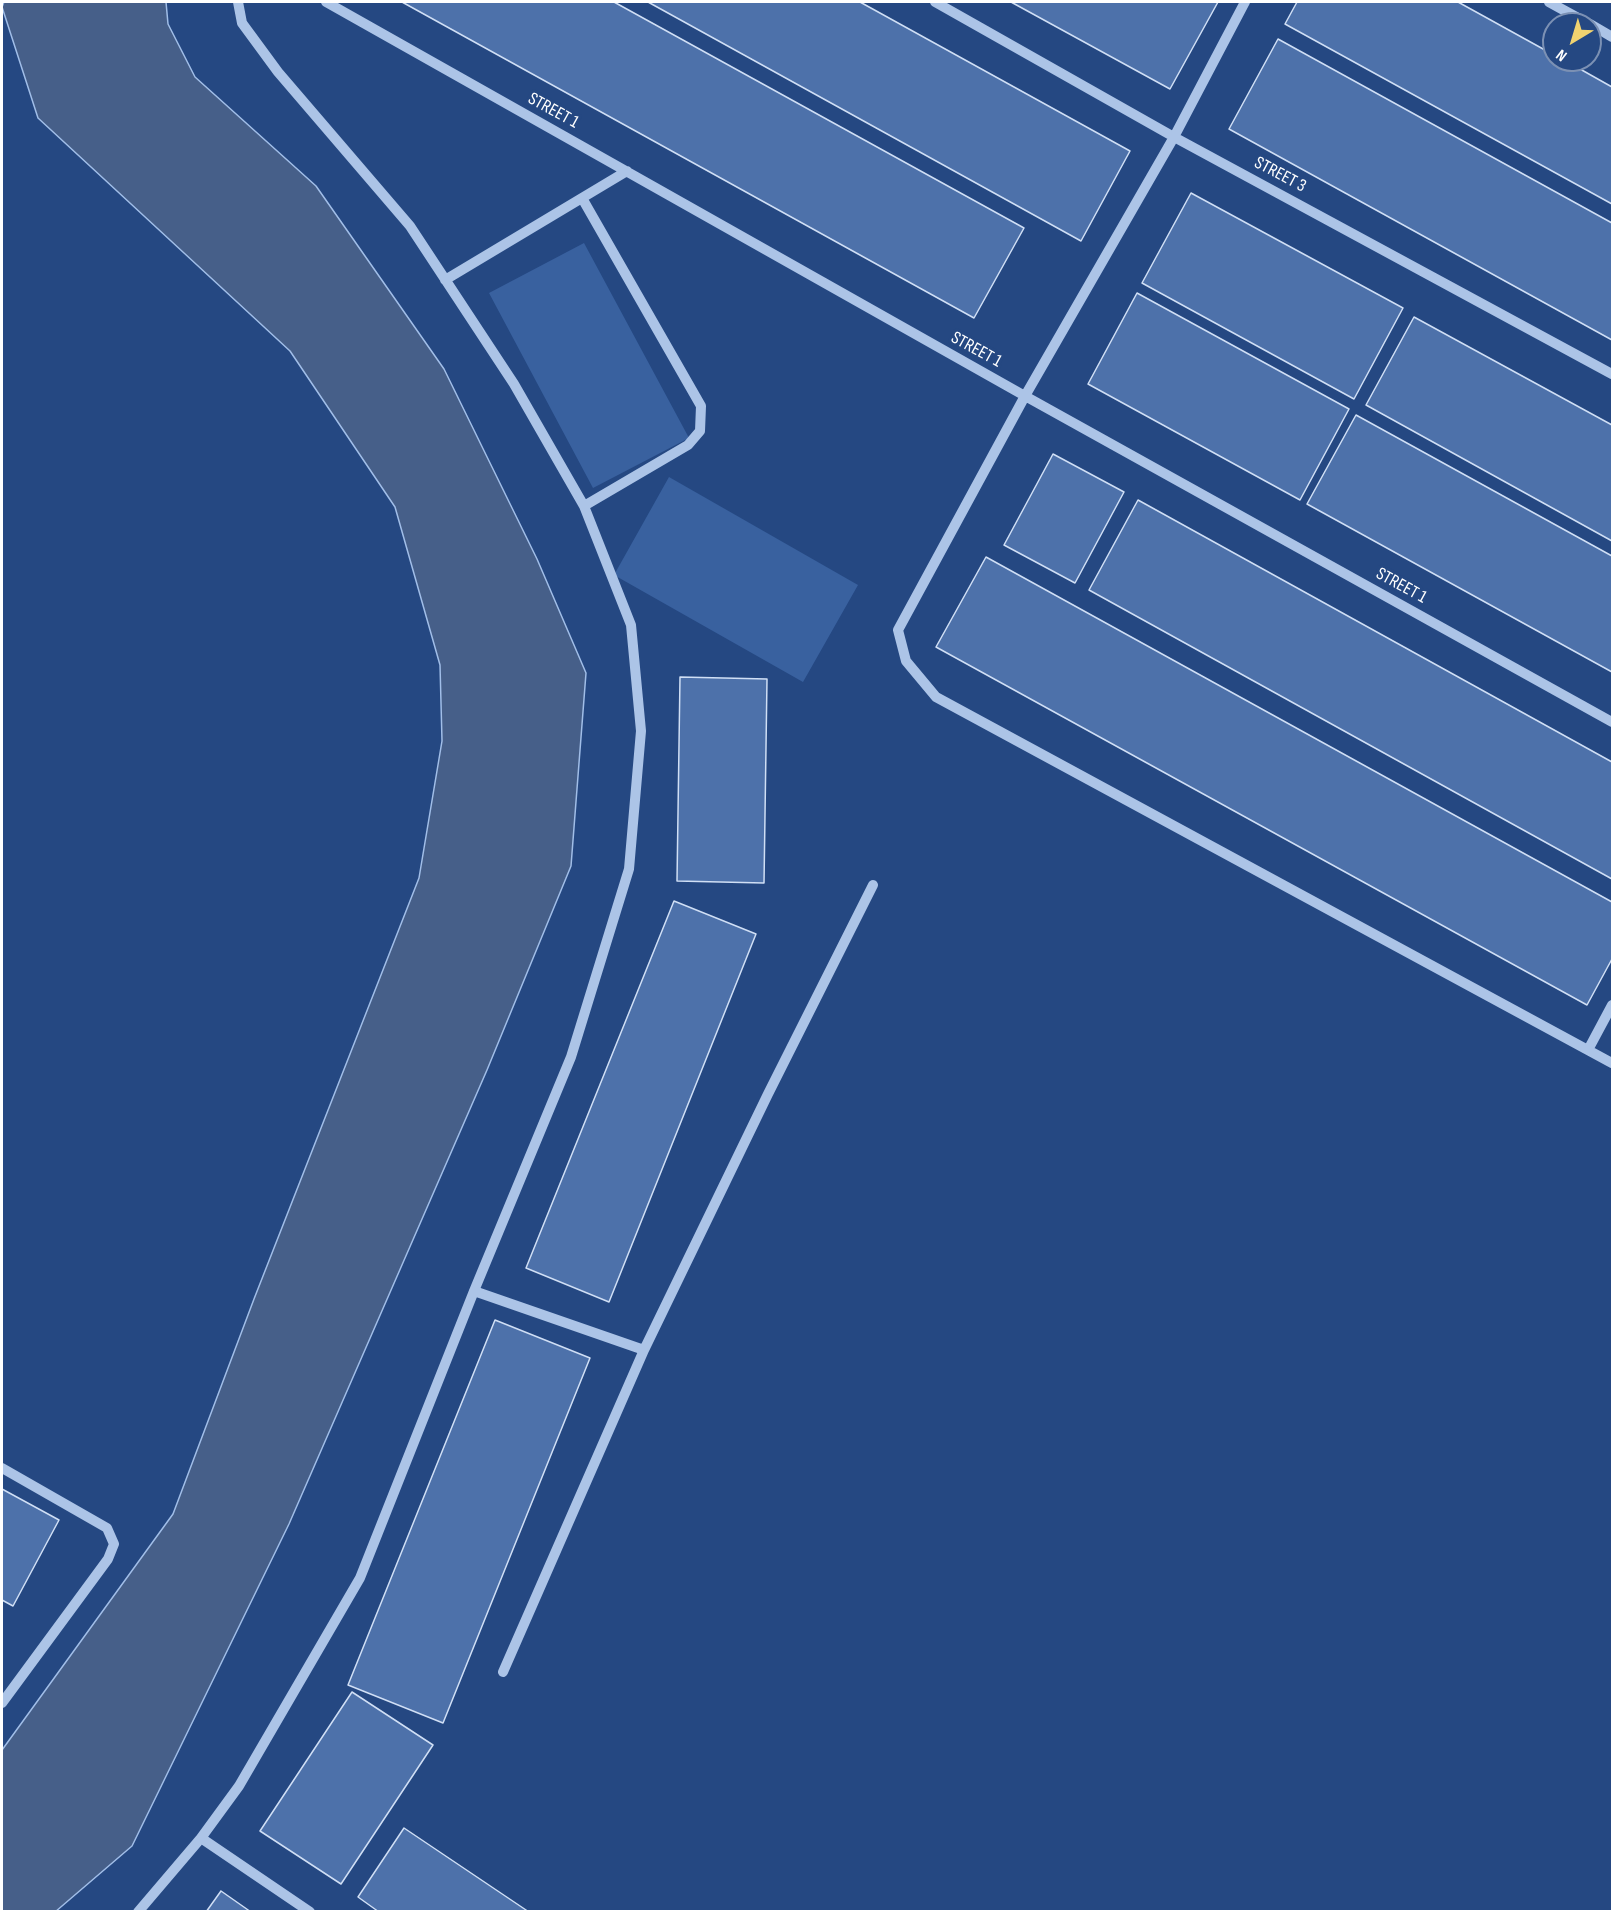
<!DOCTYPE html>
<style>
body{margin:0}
#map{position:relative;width:1614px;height:1913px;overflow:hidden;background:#254882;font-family:"Sofia Sans Condensed",sans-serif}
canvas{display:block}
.frame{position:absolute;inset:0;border:3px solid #fff;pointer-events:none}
.north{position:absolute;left:1542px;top:12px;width:60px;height:60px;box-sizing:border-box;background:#254882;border:2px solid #7c91b4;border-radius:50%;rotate:218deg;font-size:16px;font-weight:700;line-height:24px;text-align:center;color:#fff}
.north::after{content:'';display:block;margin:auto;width:21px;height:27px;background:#f1d370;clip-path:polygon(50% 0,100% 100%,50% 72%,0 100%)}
</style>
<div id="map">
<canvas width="1614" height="1913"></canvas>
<div class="frame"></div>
<div class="north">N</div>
</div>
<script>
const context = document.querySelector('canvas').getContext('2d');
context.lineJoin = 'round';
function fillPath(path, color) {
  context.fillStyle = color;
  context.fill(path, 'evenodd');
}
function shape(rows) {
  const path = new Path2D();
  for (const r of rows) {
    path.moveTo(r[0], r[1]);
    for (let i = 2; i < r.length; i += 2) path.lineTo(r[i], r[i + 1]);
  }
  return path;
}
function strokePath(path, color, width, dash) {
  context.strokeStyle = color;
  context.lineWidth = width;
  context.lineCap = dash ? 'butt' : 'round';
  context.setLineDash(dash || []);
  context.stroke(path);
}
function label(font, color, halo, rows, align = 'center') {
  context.font = font + ' "Sofia Sans Condensed",sans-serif';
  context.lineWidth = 6;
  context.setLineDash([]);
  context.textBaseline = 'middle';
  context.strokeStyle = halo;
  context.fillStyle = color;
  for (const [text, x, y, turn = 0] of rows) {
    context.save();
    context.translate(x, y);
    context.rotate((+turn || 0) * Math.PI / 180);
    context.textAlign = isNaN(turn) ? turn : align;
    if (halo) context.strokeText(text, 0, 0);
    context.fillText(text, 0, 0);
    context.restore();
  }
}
const green = shape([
 [584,243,689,438,593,488,489,293],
 [669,477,858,585,803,682,614,575]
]);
const water = shape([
 [4,2,166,2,168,24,195,77,316,186,444,369,537,559,586,673,571,866,487,1070,289,1524,132,1846,55,1912,2,1911,2,1750,173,1514,254,1299,419,878,442,741,440,665,395,507,290,351,38,118,2,7,4,2]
]);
const building = shape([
 [402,2,614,2,1024,228,974,318,402,2],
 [648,2,860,2,1130,151,1081,241,648,2],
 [1011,2,1218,2,1170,89,1011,2],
 [1297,2,1458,2,1554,55,1554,60,1564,60,1612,87,1612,204,1285,24,1297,2],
 [1278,39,1612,223,1612,340,1229,129,1278,39],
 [1191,193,1403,308,1354,399,1142,283,1191,193],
 [1137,293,1349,409,1300,500,1088,384,1137,293],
 [1414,317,1612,425,1612,541,1366,405,1414,317],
 [1356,415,1612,556,1612,672,1307,504,1356,415],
 [1053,454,1124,492,1075,583,1004,545,1053,454],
 [1138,500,1612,762,1612,879,1089,590,1138,500],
 [986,557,1612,902,1612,959,1587,1005,936,647,986,557],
 [680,677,767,679,764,883,677,881,680,677],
 [674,901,756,934,609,1302,526,1268,674,901],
 [495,1320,590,1358,443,1723,348,1685,495,1320],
 [2,1489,59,1520,13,1606,2,1600,2,1489],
 [352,1692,433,1745,341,1884,260,1831,352,1692],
 [404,1828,529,1912,379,1912,358,1897,404,1828],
 [221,1891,251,1912,206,1912,221,1891]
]);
const minor = shape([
 [326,2,1025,396,1612,722],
 [935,2,1174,137,1612,374],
 [1245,2,1174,137,1025,396,898,630,906,661,936,697,1612,1063],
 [1549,2,1589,24],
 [1590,24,1612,37],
 [582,198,701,406,700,431,688,445,584,506],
 [445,280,627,171],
 [1588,1050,1612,1005],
 [474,1291,644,1350],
 [2,1468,107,1528,114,1544,108,1559,2,1703],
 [503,1672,644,1350,768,1094,873,885],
 [201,1838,310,1912],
 [138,1912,201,1838,239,1786,360,1578,474,1291,571,1057,629,869,641,731,631,625,584,506,514,384,410,226,278,72,242,23,238,2]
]);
const streetNames = [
 ["STREET 1",553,111,29],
 ["STREET 3",1280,175,28],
 ["STREET 1",976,350,29],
 ["STREET 1",1401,586,29]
];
fillPath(green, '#39619f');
fillPath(water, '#465f89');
strokePath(water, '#a1bee8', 1.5);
fillPath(building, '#4d71aa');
strokePath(building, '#d0dff5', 1.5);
strokePath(minor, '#acc4e7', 10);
label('18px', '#fff', '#254882', streetNames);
</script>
